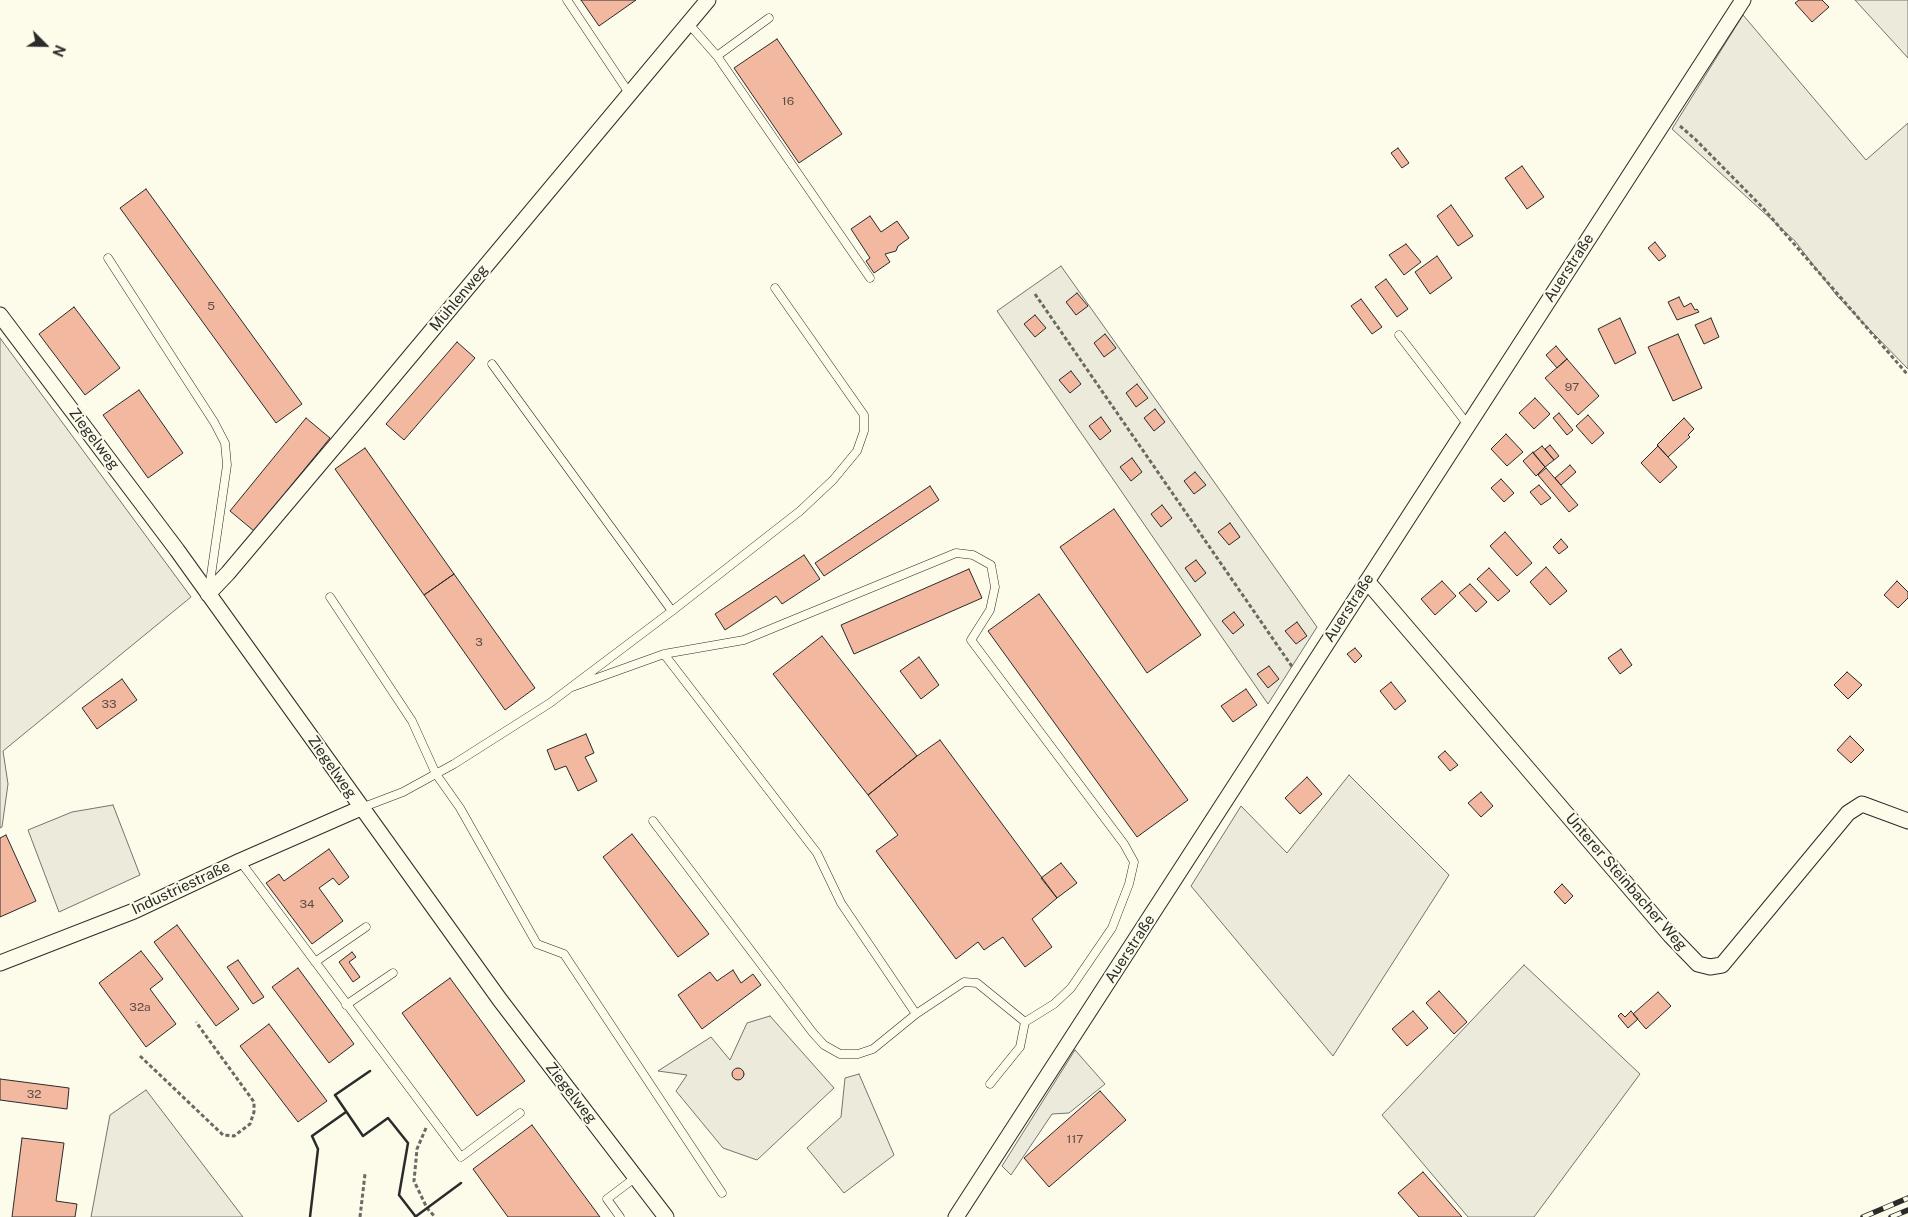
<!DOCTYPE html>
<meta charset="utf-8">
<style>
body{margin:0}
#map{position:relative;width:1908px;height:1217px;overflow:hidden;background:#fdfbea;font-family:"Public Sans",sans-serif}
canvas{display:block}
.north{position:absolute;left:20px;top:20px;width:50px;height:50px;-webkit-text-stroke:4px #fdfbea;paint-order:stroke;rotate:113deg;font-size:14px;font-weight:700;line-height:20px;text-align:center;color:#2b2b2b}
.north::after{content:'';display:block;margin:auto;width:18px;height:22px;background:#2b2b2b;clip-path:polygon(50% 0,100% 100%,50% 72%,0 100%)}
</style>
<div id="map">
<canvas width="1908" height="1217"></canvas>
<div class="north">N</div>
</div>
<script>
const context = document.querySelector('canvas').getContext('2d');
context.lineJoin = 'round';
function fillPath(path, color) {
  context.fillStyle = color;
  context.fill(path, 'evenodd');
}
function shape(rows) {
  const path = new Path2D();
  for (const r of rows) {
    if (r.length === 3) {
      path.moveTo(r[0] + r[2], r[1]);
      path.arc(r[0], r[1], r[2], 0, 2 * Math.PI);
      continue;
    }
    path.moveTo(r[0], r[1]);
    for (let i = 2; i < r.length; i += 2) path.lineTo(r[i], r[i + 1]);
  }
  return path;
}
function strokePath(path, color, width, dash) {
  context.strokeStyle = color;
  context.lineWidth = width;
  context.lineCap = dash ? 'butt' : 'round';
  context.setLineDash(dash || []);
  context.stroke(path);
}
function label(font, color, halo, rows, align = 'center') {
  context.font = font + ' "Public Sans",sans-serif';
  context.lineWidth = 4;
  context.setLineDash([]);
  context.textBaseline = 'middle';
  context.strokeStyle = halo;
  context.fillStyle = color;
  for (const [text, x, y, turn = 0] of rows) {
    context.save();
    context.translate(x, y);
    context.rotate((+turn || 0) * Math.PI / 180);
    context.textAlign = isNaN(turn) ? turn : align;
    if (halo) context.strokeText(text, 0, 0);
    context.fillText(text, 0, 0);
    context.restore();
  }
}
const green = shape([
 [1855,0,1908,0,1908,58,1855,0],
 [1743,15,1866,160,1908,123,1908,369,1837,296,1795,241,1672,129,1743,15],
 [1061,266,1317,627,1268,704,997,311,1061,266],
 [0,338,191,597,3,751,8,784,2,827,0,828,0,338],
 [1349,775,1449,875,1333,1056,1191,886,1241,806,1287,853,1349,775],
 [1524,965,1640,1074,1534,1217,1468,1217,1382,1115,1524,965],
 [770,1016,834,1088,757,1160,723,1148,676,1091,687,1075,658,1071,711,1037,730,1060,747,1023,770,1016],
 [859,1074,894,1155,844,1193,807,1148,841,1117,845,1078,859,1074],
 [146,1090,243,1217,91,1217,110,1115,146,1090]
]);
const parking = shape([
 [113,805,140,875,59,912,28,830,72,812,113,805],
 [1075,1050,1105,1084,1069,1113,1052,1114,1011,1175,1002,1166,1075,1050]
]);
const building = shape([
 [581,0,636,0,599,26,581,0],
 [1799,0,1822,0,1829,7,1812,22,1795,3,1799,0],
 [777,39,842,134,799,163,734,68,777,39],
 [1398,148,1409,163,1402,168,1391,153,1398,148],
 [1522,166,1544,197,1527,209,1505,178,1522,166],
 [146,189,302,404,276,423,120,208,146,189],
 [1451,205,1473,236,1458,246,1437,216,1451,205],
 [870,216,881,232,897,221,909,238,898,246,896,251,885,254,890,262,874,273,866,261,870,258,851,229,870,216],
 [1655,242,1666,256,1659,261,1648,248,1655,242],
 [1406,244,1421,262,1404,275,1389,255,1406,244],
 [1437,256,1452,278,1430,294,1415,272,1437,256],
 [1386,279,1408,309,1397,317,1375,287,1386,279],
 [1077,293,1088,306,1076,315,1066,302,1077,293],
 [1679,297,1684,307,1691,303,1695,310,1697,309,1699,312,1677,320,1668,302,1679,297],
 [1361,299,1382,327,1372,334,1351,306,1361,299],
 [74,307,120,368,85,395,39,334,74,307],
 [1035,315,1046,328,1035,337,1024,324,1035,315],
 [1620,318,1636,353,1615,364,1598,329,1620,318],
 [1711,318,1719,337,1704,344,1695,325,1711,318],
 [1105,334,1116,348,1104,357,1094,343,1105,334],
 [1678,334,1702,388,1673,401,1648,347,1678,334],
 [457,342,475,358,404,440,386,424,457,342],
 [1556,346,1567,359,1557,368,1546,355,1556,346],
 [1567,359,1599,396,1578,415,1545,378,1567,359],
 [1071,371,1081,384,1070,393,1059,380,1071,371],
 [1137,384,1148,398,1136,407,1126,393,1137,384],
 [139,390,183,453,148,478,103,415,139,390],
 [1535,398,1550,414,1534,429,1519,413,1535,398],
 [1155,409,1165,422,1154,431,1144,418,1155,409],
 [1559,413,1573,430,1567,435,1553,418,1559,413],
 [1588,415,1604,433,1592,444,1576,426,1588,415],
 [1101,417,1111,431,1100,440,1089,426,1101,417],
 [306,418,330,438,254,531,230,511,306,418],
 [1684,418,1694,429,1688,435,1690,437,1668,457,1657,445,1684,418],
 [1506,434,1523,452,1507,466,1491,449,1506,434],
 [1550,445,1559,456,1554,460,1545,449,1550,445],
 [1542,446,1554,460,1545,467,1533,453,1542,446],
 [1658,446,1677,467,1660,483,1641,463,1658,446],
 [365,448,454,574,424,595,335,469,365,448],
 [1533,452,1545,467,1536,476,1523,461,1533,452],
 [1132,458,1142,472,1131,481,1120,467,1132,458],
 [1570,465,1576,472,1561,485,1555,478,1570,465],
 [1546,468,1578,505,1569,512,1538,475,1546,468],
 [1195,472,1206,485,1194,494,1184,481,1195,472],
 [1501,479,1514,493,1504,502,1491,488,1501,479],
 [1539,485,1551,498,1541,505,1530,492,1539,485],
 [930,486,939,500,824,576,815,563,930,486],
 [1162,505,1172,518,1161,527,1151,514,1162,505],
 [1114,509,1201,635,1147,673,1060,547,1114,509],
 [1230,523,1240,537,1229,545,1218,532,1230,523],
 [1505,532,1532,563,1517,576,1490,546,1505,532],
 [1561,539,1568,547,1559,554,1553,547,1561,539],
 [804,555,820,579,782,604,776,596,725,630,715,614,804,555],
 [1196,560,1206,573,1195,582,1185,568,1196,560],
 [1546,567,1567,591,1550,605,1530,582,1546,567],
 [1489,568,1510,591,1498,601,1477,579,1489,568],
 [969,569,982,598,854,654,841,625,969,569],
 [454,574,535,688,505,710,424,595,454,574],
 [1442,581,1456,596,1435,615,1421,599,1442,581],
 [1897,581,1908,592,1908,598,1898,608,1884,595,1897,581],
 [1470,584,1487,602,1476,612,1459,593,1470,584],
 [1039,594,1188,800,1137,837,988,631,1039,594],
 [1234,612,1244,625,1233,634,1222,621,1234,612],
 [1297,622,1307,636,1296,644,1285,631,1297,622],
 [822,636,917,756,868,795,773,674,822,636],
 [1355,648,1362,656,1355,663,1347,654,1355,648],
 [1621,649,1632,665,1620,674,1608,658,1621,649],
 [919,657,939,685,921,699,900,671,919,657],
 [1269,666,1279,679,1268,688,1257,674,1269,666],
 [1847,672,1862,685,1848,699,1834,685,1847,672],
 [122,679,137,700,97,729,82,708,122,679],
 [1391,682,1406,701,1395,710,1380,691,1391,682],
 [1246,689,1257,705,1233,722,1221,706,1246,689],
 [586,734,594,753,585,757,597,781,578,791,566,766,555,770,547,750,586,734],
 [1850,736,1864,750,1851,763,1837,750,1850,736],
 [940,740,1057,898,1032,919,1052,947,1025,967,1003,937,984,950,978,942,956,959,876,851,898,835,868,795,917,756,940,740],
 [1445,751,1458,765,1450,771,1438,757,1445,751],
 [1307,777,1322,794,1300,814,1285,798,1307,777],
 [1481,792,1493,806,1481,817,1468,803,1481,792],
 [632,834,709,934,678,957,603,857,632,834],
 [6,835,36,901,0,917,0,838,6,835],
 [329,849,349,877,339,885,333,878,319,888,343,921,312,944,266,883,279,874,284,881,329,849],
 [1061,863,1077,883,1057,898,1041,878,1061,863],
 [1562,884,1573,896,1565,904,1554,892,1562,884],
 [177,925,239,1009,216,1026,154,942,177,925],
 [141,951,163,979,150,989,176,1024,146,1047,99,983,141,951],
 [352,952,356,957,349,962,360,977,353,982,339,962,352,952],
 [238,960,264,997,253,1004,227,967,238,960],
 [298,968,354,1044,329,1063,272,987,298,968],
 [733,970,741,983,753,974,761,985,702,1029,678,995,710,972,717,981,733,970],
 [450,978,525,1081,477,1116,402,1013,450,978],
 [1439,991,1467,1022,1454,1034,1426,1003,1439,991],
 [1658,992,1671,1006,1646,1029,1633,1014,1658,992],
 [1413,1011,1428,1028,1407,1046,1392,1029,1413,1011],
 [1631,1011,1638,1019,1628,1028,1618,1016,1621,1013,1625,1017,1631,1011],
 [269,1024,327,1101,298,1122,240,1046,269,1024],
 [738,1074,6],
 [0,1079,69,1088,67,1109,0,1100,0,1079],
 [1100,1091,1126,1120,1049,1187,1024,1158,1100,1091],
 [532,1125,600,1217,508,1217,473,1169,532,1125],
 [22,1138,64,1143,56,1201,77,1204,75,1217,12,1217,22,1138],
 [1423,1172,1462,1217,1419,1217,1398,1193,1423,1172]
]);
const path = shape([
 [1680,126,1695,139,1762,207,1908,375],
 [1035,294,1293,668],
 [140,1056,223,1135,234,1136,250,1124,254,1112,254,1102,196,1022],
 [426,1128,417,1149,414,1181,427,1208,435,1217],
 [360,1217,365,1174]
]);
const service = shape([
 [567,0,629,93],
 [688,23,717,56,870,278],
 [717,56,769,18],
 [108,258,214,422,225,443,227,465,209,589],
 [1399,335,1468,425],
 [330,597,412,721,436,774,460,808,537,944,564,954,722,1193],
 [672,611,800,511,833,480,857,451,864,431,864,415,775,288],
 [572,687,664,654,744,640,956,553,973,555,991,565,995,587,990,610,971,640,1124,844,1134,862,1129,884,1112,928,1071,988,1054,1004,1025,1022,977,983,964,982,916,1014],
 [361,808,403,792,454,764,550,703,672,611,492,364],
 [653,821,813,1033,824,1045,840,1054,858,1054,873,1049,916,1014,841,903,817,853,664,654],
 [240,861,461,1157,520,1113],
 [315,962,366,927],
 [346,1005,393,973],
 [990,1084,1020,1047,1025,1022],
 [620,1217,607,1199,636,1177]
]);
const minor = shape([
 [0,315,177,550,500,1000,666,1217],
 [1367,581,1670,935,1698,964,1710,967,1722,965,1848,813,1862,804,1908,821],
 [208,594,228,573,362,414,708,0],
 [0,963,134,911,240,861,361,808],
 [956,1217,1743,0]
]);
const rail = shape([
 [1863,1217,1908,1198],
 [1891,1217,1908,1210]
]);
const wall = shape([
 [370,1071,335,1095,363,1136,388,1118,408,1143,399,1195,416,1217],
 [310,1217,318,1149,312,1136,346,1112],
 [415,1217,461,1183]
]);
const numberNames = [
 ["16",788,101],
 ["5",211,306],
 ["97",1572,387],
 ["3",479,642],
 ["33",109,704],
 ["34",307,904],
 ["32a",140,1007],
 ["32",34,1094],
 ["117",1075,1139]
];
const streetNames = [
 ["Auerstraße",1569,268,-57],
 ["Mühlenweg",459,298,-50],
 ["Ziegelweg",94,439,53],
 ["Auerstraße",1349,608,-57],
 ["Ziegelweg",332,767,55],
 ["Unterer Steinbacher Weg",1626,882,49],
 ["Industriestraße",181,888,-25],
 ["Auerstraße",1130,949,-57],
 ["Ziegelweg",571,1093,52]
];
fillPath(green, '#ecebdb');
strokePath(green, '#74746e', 1);
fillPath(parking, '#eceadb');
strokePath(parking, '#74746e', 1);
fillPath(building, '#f2b8a0');
strokePath(building, '#2b2b2b', 1);
strokePath(service, '#2b2b2b', 9);
strokePath(minor, '#2b2b2b', 17);
strokePath(path, '#6a6964', 3, [4, 2.5]);
strokePath(service, '#fdfbea', 8);
strokePath(minor, '#fdfbea', 15);
strokePath(rail, '#2b2b2b', 5.5);
strokePath(rail, '#fdfbea', 4, [11]);
strokePath(wall, '#2b2b2b', 2.5);
label('12px', '#5d4e48', null, numberNames);
label('15px', '#2b2b2b', '#fdfbea', streetNames);
</script>
